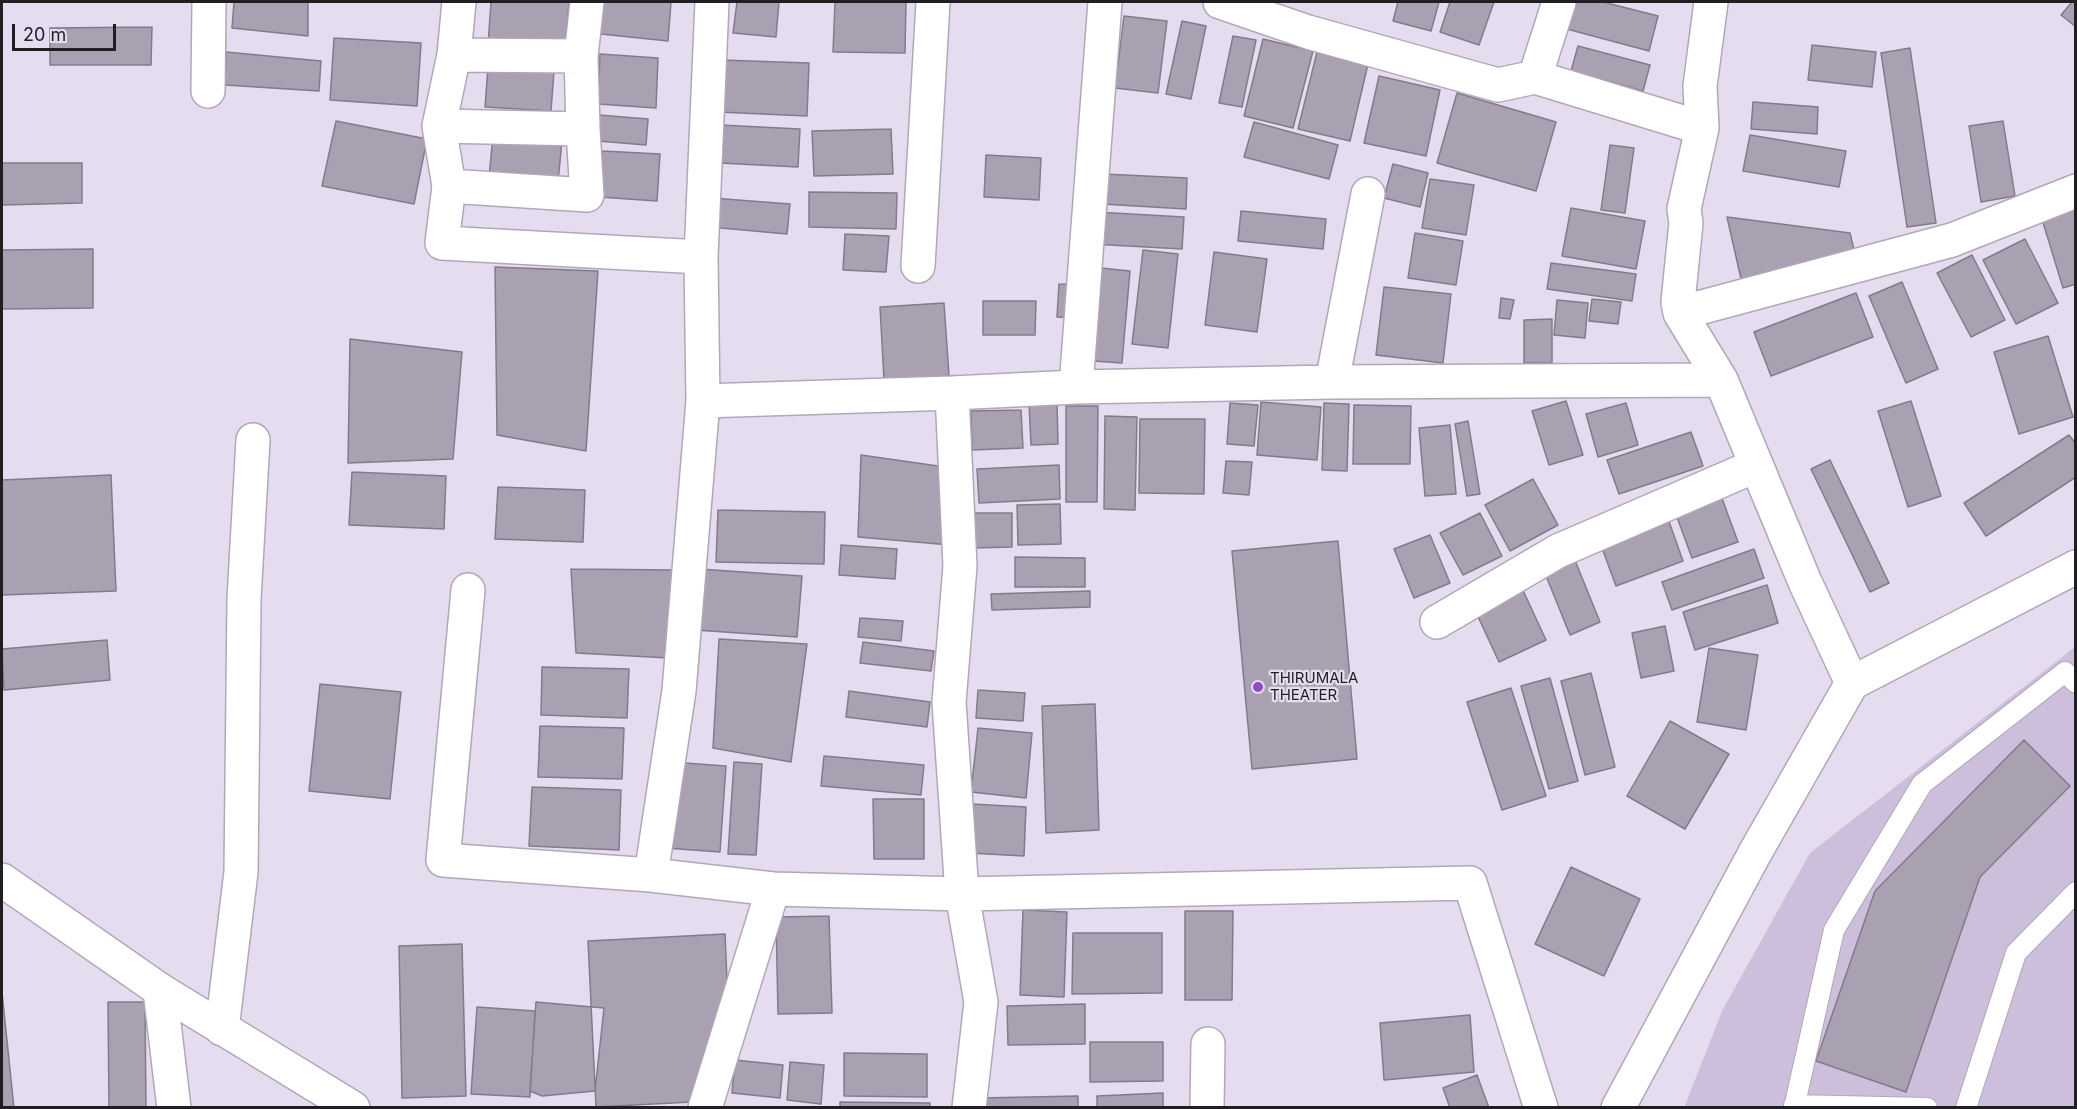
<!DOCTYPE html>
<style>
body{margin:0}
#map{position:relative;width:2077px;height:1109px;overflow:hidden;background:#e5ddef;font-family:Inter,sans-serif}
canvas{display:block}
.frame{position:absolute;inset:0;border:3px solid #201d23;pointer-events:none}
.scale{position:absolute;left:12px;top:24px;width:104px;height:27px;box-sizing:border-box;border:3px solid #201d23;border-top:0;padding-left:8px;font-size:18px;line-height:21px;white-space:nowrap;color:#201d23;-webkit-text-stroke:4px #e5ddef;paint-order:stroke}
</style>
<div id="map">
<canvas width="2077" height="1109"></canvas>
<div class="frame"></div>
<div class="scale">20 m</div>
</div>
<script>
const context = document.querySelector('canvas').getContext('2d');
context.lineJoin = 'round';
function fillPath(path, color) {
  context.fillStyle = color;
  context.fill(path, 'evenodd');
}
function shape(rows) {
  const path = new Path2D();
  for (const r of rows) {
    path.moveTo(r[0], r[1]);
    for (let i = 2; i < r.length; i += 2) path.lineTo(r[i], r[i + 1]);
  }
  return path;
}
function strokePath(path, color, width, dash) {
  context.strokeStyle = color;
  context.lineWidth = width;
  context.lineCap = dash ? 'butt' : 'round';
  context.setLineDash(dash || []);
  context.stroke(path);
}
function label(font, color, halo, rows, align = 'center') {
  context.font = font + ' Inter,sans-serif';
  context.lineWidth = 4.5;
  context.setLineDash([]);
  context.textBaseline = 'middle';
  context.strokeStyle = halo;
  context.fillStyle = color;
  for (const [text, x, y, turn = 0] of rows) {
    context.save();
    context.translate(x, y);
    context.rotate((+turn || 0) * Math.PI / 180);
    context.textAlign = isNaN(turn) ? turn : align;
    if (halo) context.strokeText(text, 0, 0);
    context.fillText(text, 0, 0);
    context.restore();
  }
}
const green = shape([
 [2075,647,2075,1107,1684,1108,1722,1011,1810,853]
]);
const building = shape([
 [234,2,308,2,308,36,232,28,234,2],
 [491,2,569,2,565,51,488,45,491,2],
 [593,2,671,2,668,41,591,33,593,2],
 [737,2,779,2,776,37,733,33,737,2],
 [835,2,906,2,905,53,833,52,835,2],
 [1398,2,1439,2,1431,31,1393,21,1398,2],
 [1450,2,1494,2,1479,45,1440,32,1450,2],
 [1571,2,1603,2,1658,16,1649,51,1563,28,1571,2],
 [2072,2,2076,2,2076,27,2061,15,2072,2],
 [1124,16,1167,21,1158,93,1115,88,1124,16],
 [1182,21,1206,26,1191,99,1166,94,1182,21],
 [152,27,151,65,50,65,50,28,152,27],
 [1233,36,1256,40,1242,107,1219,103,1233,36],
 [334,38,421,43,417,106,330,100,334,38],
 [1263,39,1313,51,1293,128,1244,116,1263,39],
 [1812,45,1876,52,1872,87,1808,80,1812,45],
 [1578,46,1650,65,1643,91,1571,71,1578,46],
 [1910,48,1936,223,1907,227,1881,53,1910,48],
 [226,52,321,61,319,91,225,85,226,52],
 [1317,52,1368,64,1350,141,1298,129,1317,52],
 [600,54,658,58,656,108,598,104,600,54],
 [721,60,809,63,807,116,718,112,721,60],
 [488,67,554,71,551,111,485,107,488,67],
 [1379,76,1440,90,1426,156,1364,143,1379,76],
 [1457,93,1556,122,1536,191,1437,163,1457,93],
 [1753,102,1818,107,1817,134,1751,129,1753,102],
 [599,115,648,119,646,145,598,141,599,115],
 [336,121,427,139,414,204,322,186,336,121],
 [2003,121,2015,196,1981,202,1969,126,2003,121],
 [1254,122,1338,145,1329,179,1244,157,1254,122],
 [720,125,800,129,798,167,719,163,720,125],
 [891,129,893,174,814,176,812,131,891,129],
 [1750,135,1846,151,1839,187,1743,171,1750,135],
 [493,136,562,141,558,182,489,177,493,136],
 [1610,145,1634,148,1625,213,1601,210,1610,145],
 [602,151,660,154,657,201,599,197,602,151],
 [986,155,1041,158,1039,200,984,197,986,155],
 [2,163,82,163,82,203,2,205,2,163],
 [1393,164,1428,173,1420,207,1384,198,1393,164],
 [1104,174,1187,178,1186,209,1102,204,1104,174],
 [1430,179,1474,185,1466,235,1422,228,1430,179],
 [809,192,897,193,896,229,809,227,809,192],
 [712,198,790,204,787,234,710,227,712,198],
 [1571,208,1645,221,1636,269,1562,256,1571,208],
 [2076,209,2076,284,2063,288,2042,219,2076,209],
 [1241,211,1326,219,1323,249,1238,241,1241,211],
 [1095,212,1184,217,1182,249,1092,244,1095,212],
 [1727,217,1850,233,1855,254,1744,292,1727,217],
 [1415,233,1463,241,1456,285,1408,278,1415,233],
 [845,234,889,236,886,272,843,270,845,234],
 [2025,239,2058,303,2016,324,1983,260,2025,239],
 [93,249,93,308,2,309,2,250,93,249],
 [1143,250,1178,254,1168,348,1132,344,1143,250],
 [1214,252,1267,259,1257,332,1205,325,1214,252],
 [1972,255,2005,320,1971,337,1937,273,1972,255],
 [1551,263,1636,274,1632,301,1547,289,1551,263],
 [495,267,598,271,586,451,497,435,495,267],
 [1101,268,1130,271,1122,363,1093,361,1101,268],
 [1902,282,1938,369,1906,383,1869,296,1902,282],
 [1059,284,1079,285,1077,318,1057,317,1059,284],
 [1384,287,1451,294,1443,363,1376,355,1384,287],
 [1856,293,1873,337,1771,376,1754,332,1856,293],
 [1501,298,1514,300,1510,319,1499,318,1501,298],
 [1592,299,1621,302,1618,324,1589,321,1592,299],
 [1557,300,1588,303,1585,338,1554,335,1557,300],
 [983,301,1036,301,1035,335,983,335,983,301],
 [944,303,949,376,884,380,880,307,944,303],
 [1552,319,1552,363,1524,363,1524,320,1552,319],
 [2048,336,2073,417,2019,434,1994,352,2048,336],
 [350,339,462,352,453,459,348,463,350,339],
 [1566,401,1583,455,1549,465,1532,411,1566,401],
 [1911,401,1941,496,1908,507,1878,411,1911,401],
 [1261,402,1321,407,1317,460,1257,455,1261,402],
 [1057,403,1058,444,1031,445,1029,404,1057,403],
 [1230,403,1258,405,1254,446,1227,444,1230,403],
 [1324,403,1349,404,1347,471,1322,470,1324,403],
 [1626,403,1638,445,1598,457,1586,414,1626,403],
 [1354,405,1411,406,1410,464,1353,464,1354,405],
 [1066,406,1098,406,1097,502,1066,502,1066,406],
 [1021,410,1023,448,972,450,971,411,1021,410],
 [1105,416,1137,417,1135,510,1104,509,1105,416],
 [1140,419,1205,419,1204,494,1139,493,1140,419],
 [1468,421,1480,494,1467,496,1455,424,1468,421],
 [1450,425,1456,494,1425,496,1419,428,1450,425],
 [1691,432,1703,466,1619,494,1607,460,1691,432],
 [2069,435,2076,444,2076,477,1986,536,1964,503,2069,435],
 [861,455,938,466,950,545,858,537,861,455],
 [1830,460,1889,583,1870,592,1811,469,1830,460],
 [1226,461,1252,462,1249,495,1223,493,1226,461],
 [1059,465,1060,499,979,503,977,469,1059,465],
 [352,472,446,476,444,529,349,525,352,472],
 [111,475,116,591,2,595,2,480,111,475],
 [1533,479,1558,525,1510,551,1485,505,1533,479],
 [498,487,585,490,583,542,495,539,498,487],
 [1720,493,1738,542,1692,558,1674,509,1720,493],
 [1060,504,1061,544,1018,545,1017,505,1060,504],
 [718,510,825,512,824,564,716,562,718,510],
 [973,513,1012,513,1012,547,973,548,973,513],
 [1480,513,1502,556,1463,575,1440,533,1480,513],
 [1666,513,1683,561,1616,586,1598,537,1666,513],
 [1430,535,1450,583,1414,598,1394,549,1430,535],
 [1338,541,1357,759,1252,769,1232,551,1338,541],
 [841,545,897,549,895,579,839,575,841,545],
 [1754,549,1764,578,1672,610,1662,582,1754,549],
 [1572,553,1600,622,1570,635,1542,566,1572,553],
 [1015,557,1085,558,1085,587,1015,587,1015,557],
 [571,569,674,570,669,658,576,653,571,569],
 [699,569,802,576,797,637,695,630,699,569],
 [1767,585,1778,623,1695,650,1683,612,1767,585],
 [1521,586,1546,640,1499,662,1474,608,1521,586],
 [1090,591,1090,607,992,610,991,594,1090,591],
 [860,618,903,621,901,641,858,637,860,618],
 [1665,626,1674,671,1641,678,1632,633,1665,626],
 [719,639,807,644,791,762,713,748,719,639],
 [107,640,110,680,4,690,2,649,107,640],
 [863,642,934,651,931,671,860,663,863,642],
 [1709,648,1758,655,1746,730,1697,722,1709,648],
 [542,667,629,669,627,718,541,715,542,667],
 [1591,673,1615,767,1585,775,1561,681,1591,673],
 [1550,678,1578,781,1549,789,1521,686,1550,678],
 [320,684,401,692,390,799,309,791,320,684],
 [1511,688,1546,796,1502,810,1467,702,1511,688],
 [978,690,1025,693,1023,721,976,718,978,690],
 [849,691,930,702,927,727,846,717,849,691],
 [1095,704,1099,830,1046,833,1042,706,1095,704],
 [1670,721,1729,754,1685,829,1627,796,1670,721],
 [540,726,624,728,622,779,538,777,540,726],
 [978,728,1032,733,1026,798,971,792,978,728],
 [2024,740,2070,786,1980,877,1906,1092,1816,1061,1875,891,2024,740],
 [824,756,924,765,921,795,821,786,824,756],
 [671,762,726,766,720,852,665,848,671,762],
 [734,762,762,764,756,855,728,854,734,762],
 [532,787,621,790,619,850,529,846,532,787],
 [873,799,924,799,924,859,874,859,873,799],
 [972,804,1026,807,1024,856,969,853,972,804],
 [1571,867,1640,899,1604,976,1535,944,1571,867],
 [1023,910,1067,912,1064,997,1020,995,1023,910],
 [1185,911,1233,911,1232,1000,1185,1000,1185,911],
 [829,916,832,1013,778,1014,776,917,829,916],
 [1073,933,1162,933,1162,993,1072,994,1073,933],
 [725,934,729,1028,692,1102,596,1107,588,941,725,934],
 [462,944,466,1096,402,1098,399,946,462,944],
 [2,992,14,1108,2,1108,2,992],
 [108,1002,145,1002,146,1108,109,1108,108,1002],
 [536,1002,604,1008,595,1091,542,1096,530,1091,536,1002],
 [1085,1004,1085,1044,1008,1045,1007,1006,1085,1004],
 [477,1007,535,1011,530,1097,471,1094,477,1007],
 [1470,1015,1474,1072,1384,1080,1380,1023,1470,1015],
 [1090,1042,1163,1042,1163,1081,1090,1082,1090,1042],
 [844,1053,927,1054,927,1097,844,1096,844,1053],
 [735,1060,783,1065,780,1098,732,1093,735,1060],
 [790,1062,824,1065,821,1104,787,1100,790,1062],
 [1477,1075,1489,1108,1450,1108,1443,1088,1477,1075],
 [1163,1093,1163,1108,1097,1108,1097,1096,1163,1093],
 [1078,1096,1078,1108,980,1108,980,1098,1078,1096],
 [840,1102,930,1103,930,1108,840,1108,840,1102]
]);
const service = shape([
 [1794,1105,1927,1108],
 [1794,1108,1834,930,1922,784,2065,672,2076,683],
 [1966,1108,2016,953,2076,892]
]);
const minor = shape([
 [459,2,454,55,439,126,449,186,442,243,701,257,712,2],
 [1220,2,1308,32,1498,85,1535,77,1702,128],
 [1711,2,1700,86,1702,128,1684,209,1686,223,1678,302,1680,313,1721,380,1805,582,1852,683],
 [454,55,581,56],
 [1535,77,1559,2],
 [208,91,209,2],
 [439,126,583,129,581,56,587,2],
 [449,186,587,195,583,129],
 [701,257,703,401,679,691,651,875,773,889],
 [918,266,933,2],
 [1680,313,1952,240,2076,191],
 [1332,382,1368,194],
 [1076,387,1105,2],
 [703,401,952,393],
 [468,590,443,860,651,875],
 [1437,622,1558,551,1755,466],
 [160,990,174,1108],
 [222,1029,241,872,244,599,253,440],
 [705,1108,773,889,962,894,1470,883,1541,1108],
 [969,1108,981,1002,962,894,949,702,960,566,952,393,1076,387,1332,382,1721,380],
 [1207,1108,1208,1044]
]);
const tertiary = shape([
 [2,880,160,990,353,1108],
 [1618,1108,1756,851,1852,683,2076,567]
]);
const markers = [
 [1258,687,6,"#8e4dc2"]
];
const poiNames = [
 ["THIRUMALA",1270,678],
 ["THEATER",1270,695]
];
fillPath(green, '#cdbfdc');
fillPath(building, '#a9a0b2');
strokePath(building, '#827b8b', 1.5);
strokePath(service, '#b0a8b9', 22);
strokePath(minor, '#b0a8b9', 36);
strokePath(tertiary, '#b0a8b9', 36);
strokePath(service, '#fff', 20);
strokePath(minor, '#fff', 33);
strokePath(tertiary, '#fff', 33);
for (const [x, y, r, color] of markers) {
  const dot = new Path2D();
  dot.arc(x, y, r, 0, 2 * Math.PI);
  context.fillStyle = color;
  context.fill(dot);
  strokePath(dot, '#e5ddef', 2);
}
label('15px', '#201d23', '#e5ddef', poiNames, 'left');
</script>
